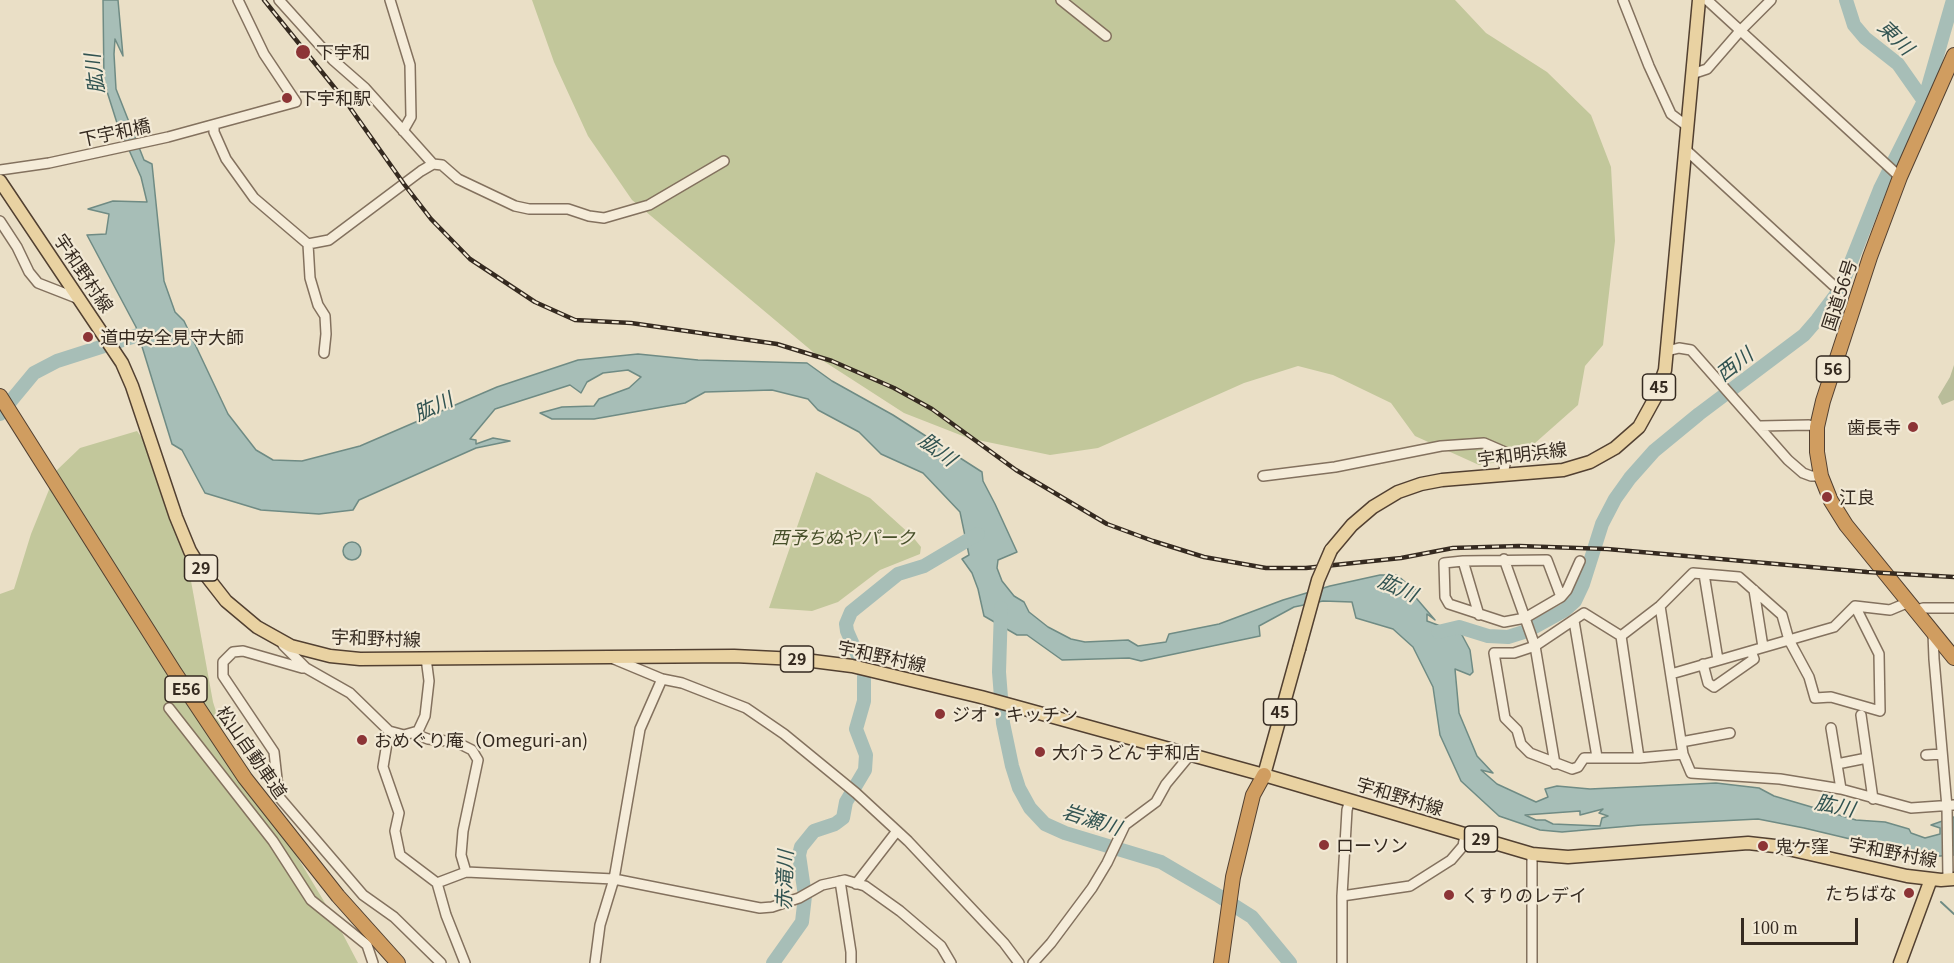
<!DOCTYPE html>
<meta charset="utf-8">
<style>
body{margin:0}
#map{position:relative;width:1954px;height:963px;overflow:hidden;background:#eadfc6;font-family:Georgia,serif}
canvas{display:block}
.scale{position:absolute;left:1741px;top:918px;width:117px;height:27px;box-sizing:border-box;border:3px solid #352a20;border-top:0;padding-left:8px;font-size:18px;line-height:21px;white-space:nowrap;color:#352a20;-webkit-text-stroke:4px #f2e9d5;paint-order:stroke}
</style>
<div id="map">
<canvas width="1954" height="963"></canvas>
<div class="scale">100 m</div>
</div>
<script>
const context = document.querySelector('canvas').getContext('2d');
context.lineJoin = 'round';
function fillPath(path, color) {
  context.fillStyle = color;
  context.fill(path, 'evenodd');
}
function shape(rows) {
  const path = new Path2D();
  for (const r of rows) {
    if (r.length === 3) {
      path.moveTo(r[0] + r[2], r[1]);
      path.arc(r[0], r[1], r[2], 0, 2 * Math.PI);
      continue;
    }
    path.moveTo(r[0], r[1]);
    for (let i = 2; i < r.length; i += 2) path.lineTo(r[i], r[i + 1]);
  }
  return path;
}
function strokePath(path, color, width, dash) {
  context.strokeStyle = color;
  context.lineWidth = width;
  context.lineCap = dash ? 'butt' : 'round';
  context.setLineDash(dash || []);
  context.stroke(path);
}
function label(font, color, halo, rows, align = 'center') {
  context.font = font + ' Georgia,"Noto Sans JP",serif';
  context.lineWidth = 4.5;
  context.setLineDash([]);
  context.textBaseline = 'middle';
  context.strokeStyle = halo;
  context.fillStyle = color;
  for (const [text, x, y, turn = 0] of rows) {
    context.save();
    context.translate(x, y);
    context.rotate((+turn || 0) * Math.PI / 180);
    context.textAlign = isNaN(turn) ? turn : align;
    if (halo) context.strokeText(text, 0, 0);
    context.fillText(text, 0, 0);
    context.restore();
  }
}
const green = shape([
 [532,0,1455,0,1486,33,1547,72,1591,115,1611,167,1615,241,1603,345,1585,366,1578,405,1517,459,1479,465,1415,436,1391,403,1333,375,1298,366,1244,383,1098,448,1050,455,968,438,904,413,825,362,632,200,588,136,554,62],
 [137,431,162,466,183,537,213,702,226,743,265,794,295,853,337,923,358,963,0,963,0,594,14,589,31,534,57,470,80,448],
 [816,472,870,498,912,536,921,547,920,554,880,570,838,602,812,611,769,608]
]);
const cemetery = shape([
 [1954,365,1954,400,1942,405,1938,397,1950,377]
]);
const water = shape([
 [103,0,118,0,123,56,115,39,114,54,116,89,144,160,152,164,164,281,175,312,184,321,228,414,256,450,273,460,302,461,360,446,497,387,578,360,638,354,698,360,807,363,832,381,893,415,982,472,983,481,995,504,1017,552,998,560,997,568,1002,581,1014,596,1024,602,1029,612,1048,627,1071,639,1085,642,1128,640,1138,646,1166,642,1169,634,1219,624,1283,600,1330,586,1380,575,1397,575,1412,588,1421,591,1411,592,1435,620,1427,614,1427,621,1443,627,1452,626,1462,635,1470,650,1473,672,1470,675,1455,669,1459,713,1477,756,1493,773,1481,770,1497,784,1536,802,1548,797,1545,789,1557,786,1590,789,1716,783,1759,788,1774,796,1856,820,1885,822,1909,829,1911,833,1925,838,1940,834,1940,828,1931,825,1954,817,1954,855,1926,857,1804,828,1758,819,1641,825,1562,832,1540,830,1499,816,1461,781,1440,735,1433,687,1413,647,1393,629,1356,618,1352,602,1323,601,1294,607,1259,626,1260,636,1141,661,1129,658,1062,660,1027,635,1017,635,984,616,978,589,972,573,962,559,969,555,960,512,923,473,881,454,859,432,818,410,808,399,772,390,705,392,685,403,594,419,552,419,540,413,562,407,594,406,599,399,629,388,641,377,628,370,603,373,587,382,581,393,570,385,495,409,470,439,476,440,476,444,493,438,510,441,476,448,359,500,353,510,319,514,261,510,205,493,182,450,172,444,136,327,87,235,106,234,109,214,88,209,113,201,147,202,141,177,117,123,104,82,103,0],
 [1603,809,1599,813,1608,816,1602,818,1600,826,1553,824,1545,820,1536,820,1525,815,1580,811,1580,815,1603,809],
 [352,551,9]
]);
const stream = shape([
 [1941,902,1954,914]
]);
const river = shape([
 [1846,0,1854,25,1865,38,1898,64,1924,101],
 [0,414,34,373,57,361,154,330],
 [1001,608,999,672,1003,723,1012,766,1019,788,1030,808,1045,824,1065,833,1161,862,1219,896,1252,917,1290,963],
 [1438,632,1459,627,1488,636,1508,637,1527,631,1565,610,1575,601,1583,584,1602,524,1615,499,1630,478,1654,451,1699,414,1804,335,1817,320,1835,296,1845,277,1880,189,1924,101,1953,0],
 [861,663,847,631,846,624,851,612,898,574,924,566,978,534],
 [773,963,802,922,805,896,799,855,801,847,814,831,835,824,843,818,846,802,865,770,866,755,856,729,864,701,864,676]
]);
const minor = shape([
 [279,0,333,60,365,88,433,164],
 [390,0,410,65,411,117,403,131],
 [1061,0,1106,36],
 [1623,0,1649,66,1671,114,1687,126],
 [1707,0,1900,177],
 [1692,74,1707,69,1740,31,1771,0],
 [214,125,214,132,226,159,254,198,308,244,329,240,421,171,433,164,442,165,458,179,515,206,529,209,568,209,589,216,604,218,649,205,724,161],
 [1685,149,1833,285],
 [0,170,49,163,168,137,296,102,264,54,238,0],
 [0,221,17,247,29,272,38,283,79,299],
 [308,244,310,278,318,305,325,316,326,334,324,353],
 [1667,351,1679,348,1691,350,1788,460,1803,473,1811,476,1821,476],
 [1760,426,1809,425,1817,427],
 [1263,476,1335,467,1441,446,1484,443,1507,453,1503,476],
 [1504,559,1535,646,1555,764],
 [1463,561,1479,615],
 [1704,574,1718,660],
 [1754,590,1763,647],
 [1561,597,1547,560,1463,561,1444,563,1445,597,1449,604,1504,622,1525,618,1561,597,1567,590,1580,561],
 [1660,606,1683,754,1691,773,1780,779,1841,789,1911,808,1954,805],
 [1855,606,1890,610,1909,602],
 [1915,611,1923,608,1954,608],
 [1574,621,1597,757],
 [1933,633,1934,659,1947,807,1948,879],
 [1621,636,1639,758],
 [283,645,306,668,350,693,389,731,404,735,418,731,425,716,429,681,426,658],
 [614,659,662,679,682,683,746,708,784,734,856,793,908,841,1004,943,1019,963],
 [1703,664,1708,683,1714,687,1754,659,1751,651],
 [306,668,302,668,243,651,233,652,223,662,223,676,274,752,279,797,363,895,394,917,441,963],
 [1671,674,1834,627,1855,606],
 [169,708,273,841,311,900,367,945,373,963],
 [1861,715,1873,799],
 [1831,728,1841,789],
 [389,731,383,767,399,813,395,831,400,855,437,883,466,872,614,879,760,908,772,907,799,898,822,885,845,880,865,886,900,911,941,946,951,963],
 [412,733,428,739,456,742,472,750,478,760,463,831,461,855,466,872],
 [1681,742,1730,733],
 [1683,754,1639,758,1584,758,1578,767,1572,769,1530,753,1521,744,1517,730,1505,718,1494,653,1514,653,1535,646,1584,613,1621,636,1660,606,1693,573,1739,577,1782,615,1789,640,1809,677,1815,698,1831,697,1880,711,1879,654,1855,606],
 [1926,755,1942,754],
 [1837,764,1867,758],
 [1532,854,1532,963],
 [840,881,851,952,851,963],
 [437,883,446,915,465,963],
 [856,884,897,831],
 [1342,896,1410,886,1451,860,1463,846,1465,835],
 [595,963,600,925,614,879,640,729,662,679],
 [1033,963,1051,943,1092,888,1107,863,1125,825,1156,802,1166,784,1190,755],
 [1342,963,1342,896,1347,810,1350,800]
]);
const major = shape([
 [0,181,122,363,132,386,176,517,190,551,201,569,226,601,257,627,291,646,330,656,360,659,734,656,797,659,852,666,981,697,1264,775,1532,854,1568,857,1748,843,1775,846,1907,876,1941,880,1954,879],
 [1331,550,1352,525,1373,507,1398,492,1421,484,1442,480,1563,470,1590,462,1615,448,1639,427,1655,398,1665,370,1699,0],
 [1264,775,1299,649],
 [1900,963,1931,879]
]);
const highway = shape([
 [1954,55,1900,177,1870,257,1823,401,1817,427,1817,452,1821,476,1831,501,1846,525,1954,658],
 [0,396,175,673,245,778,338,896,398,963],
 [1221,963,1233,877,1253,795,1264,775]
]);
const rail = shape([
 [264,0,346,102,404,184,431,219,470,259,535,302,575,320,631,323,777,344,832,361,894,388,932,409,1016,470,1107,524,1153,541,1204,557,1266,568,1306,568,1401,558,1453,548,1519,546,1607,549,1867,572,1954,577]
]);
const majorBridge = shape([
 [1299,649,1318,580,1331,550]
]);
const markers = [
 [303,52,8,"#8c3436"],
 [287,98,6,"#8c3436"],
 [88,337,6,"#8c3436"],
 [1913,427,6,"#8c3436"],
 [1827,497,6,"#8c3436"],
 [940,714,6,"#8c3436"],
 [362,740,6,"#8c3436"],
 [1040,752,6,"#8c3436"],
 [1324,845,6,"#8c3436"],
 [1763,846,6,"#8c3436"],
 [1909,893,6,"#8c3436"],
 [1449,895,6,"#8c3436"]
];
const shields = [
 [1833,369,33],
 [1659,387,33],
 [201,568,33],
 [797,659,33],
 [186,689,42],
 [1280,712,33],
 [1481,839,33]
];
const shieldNames = [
 ["56",1833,369],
 ["45",1659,387],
 ["29",201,568],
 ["29",797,659],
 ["E56",186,689],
 ["45",1280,712],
 ["29",1481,839]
];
const poiNames = [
 ["下宇和",316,52],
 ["下宇和駅",299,98],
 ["道中安全見守大師",100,337],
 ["歯長寺",1901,427,"right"],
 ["江良",1839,497],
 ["ジオ・キッチン",952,714],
 ["おめぐり庵（Omeguri-an)",374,740],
 ["大介うどん 宇和店",1052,752],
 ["ローソン",1336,845],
 ["鬼ケ窪",1775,846],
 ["たちばな",1897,893,"right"],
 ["くすりのレデイ",1461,895]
];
const streetNames = [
 ["下宇和橋",115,132,-12],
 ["宇和野村線",84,273,56],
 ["国道56号",1839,295,-72],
 ["宇和明浜線",1522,454,-7],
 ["宇和野村線",376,638,2],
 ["宇和野村線",882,656,12],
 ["松山自動車道",252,752,55],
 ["宇和野村線",1400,796,17],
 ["宇和野村線",1893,852,11]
];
const parkNames = [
 ["西予ちぬやパーク",843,537]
];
const waterNames = [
 ["東川",1896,37,44],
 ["肱川",94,74,-97],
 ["西川",1734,364,-38],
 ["肱川",433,406,-25],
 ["肱川",938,449,37],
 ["肱川",1398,587,24],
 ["肱川",1835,805,12],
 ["岩瀬川",1092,819,18],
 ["赤滝川",784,880,-88]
];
fillPath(green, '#c2c79b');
fillPath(cemetery, '#b9bd9a');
fillPath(water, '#a7beb7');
strokePath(water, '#6f8b84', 1.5);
strokePath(stream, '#6f8b84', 2);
strokePath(river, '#a7beb7', 14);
strokePath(minor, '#83715e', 12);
strokePath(major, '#524031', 15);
strokePath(highway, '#524031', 16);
strokePath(minor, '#f5ecd9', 9);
strokePath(major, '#e9d2a2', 12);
strokePath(highway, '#d09d60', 14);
strokePath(rail, '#352a20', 4.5);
strokePath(rail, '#f2e9d5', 2, [7]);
strokePath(majorBridge, '#524031', 15, []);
strokePath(majorBridge, '#e9d2a2', 12);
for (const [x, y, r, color] of markers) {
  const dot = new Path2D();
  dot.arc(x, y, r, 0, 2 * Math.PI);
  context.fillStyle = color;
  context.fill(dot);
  strokePath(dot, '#f2e9d5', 2);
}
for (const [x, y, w] of shields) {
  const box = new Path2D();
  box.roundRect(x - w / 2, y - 13, w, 26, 4.5);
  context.fillStyle = '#f2e9d5';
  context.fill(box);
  strokePath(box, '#352a20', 1.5);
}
label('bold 16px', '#352a20', null, shieldNames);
label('18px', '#352a20', '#f2e9d5', poiNames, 'left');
label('18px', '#352a20', '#f2e9d5', streetNames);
label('italic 18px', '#464f29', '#f2e9d5', parkNames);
label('italic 20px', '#315351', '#f2e9d5', waterNames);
</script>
